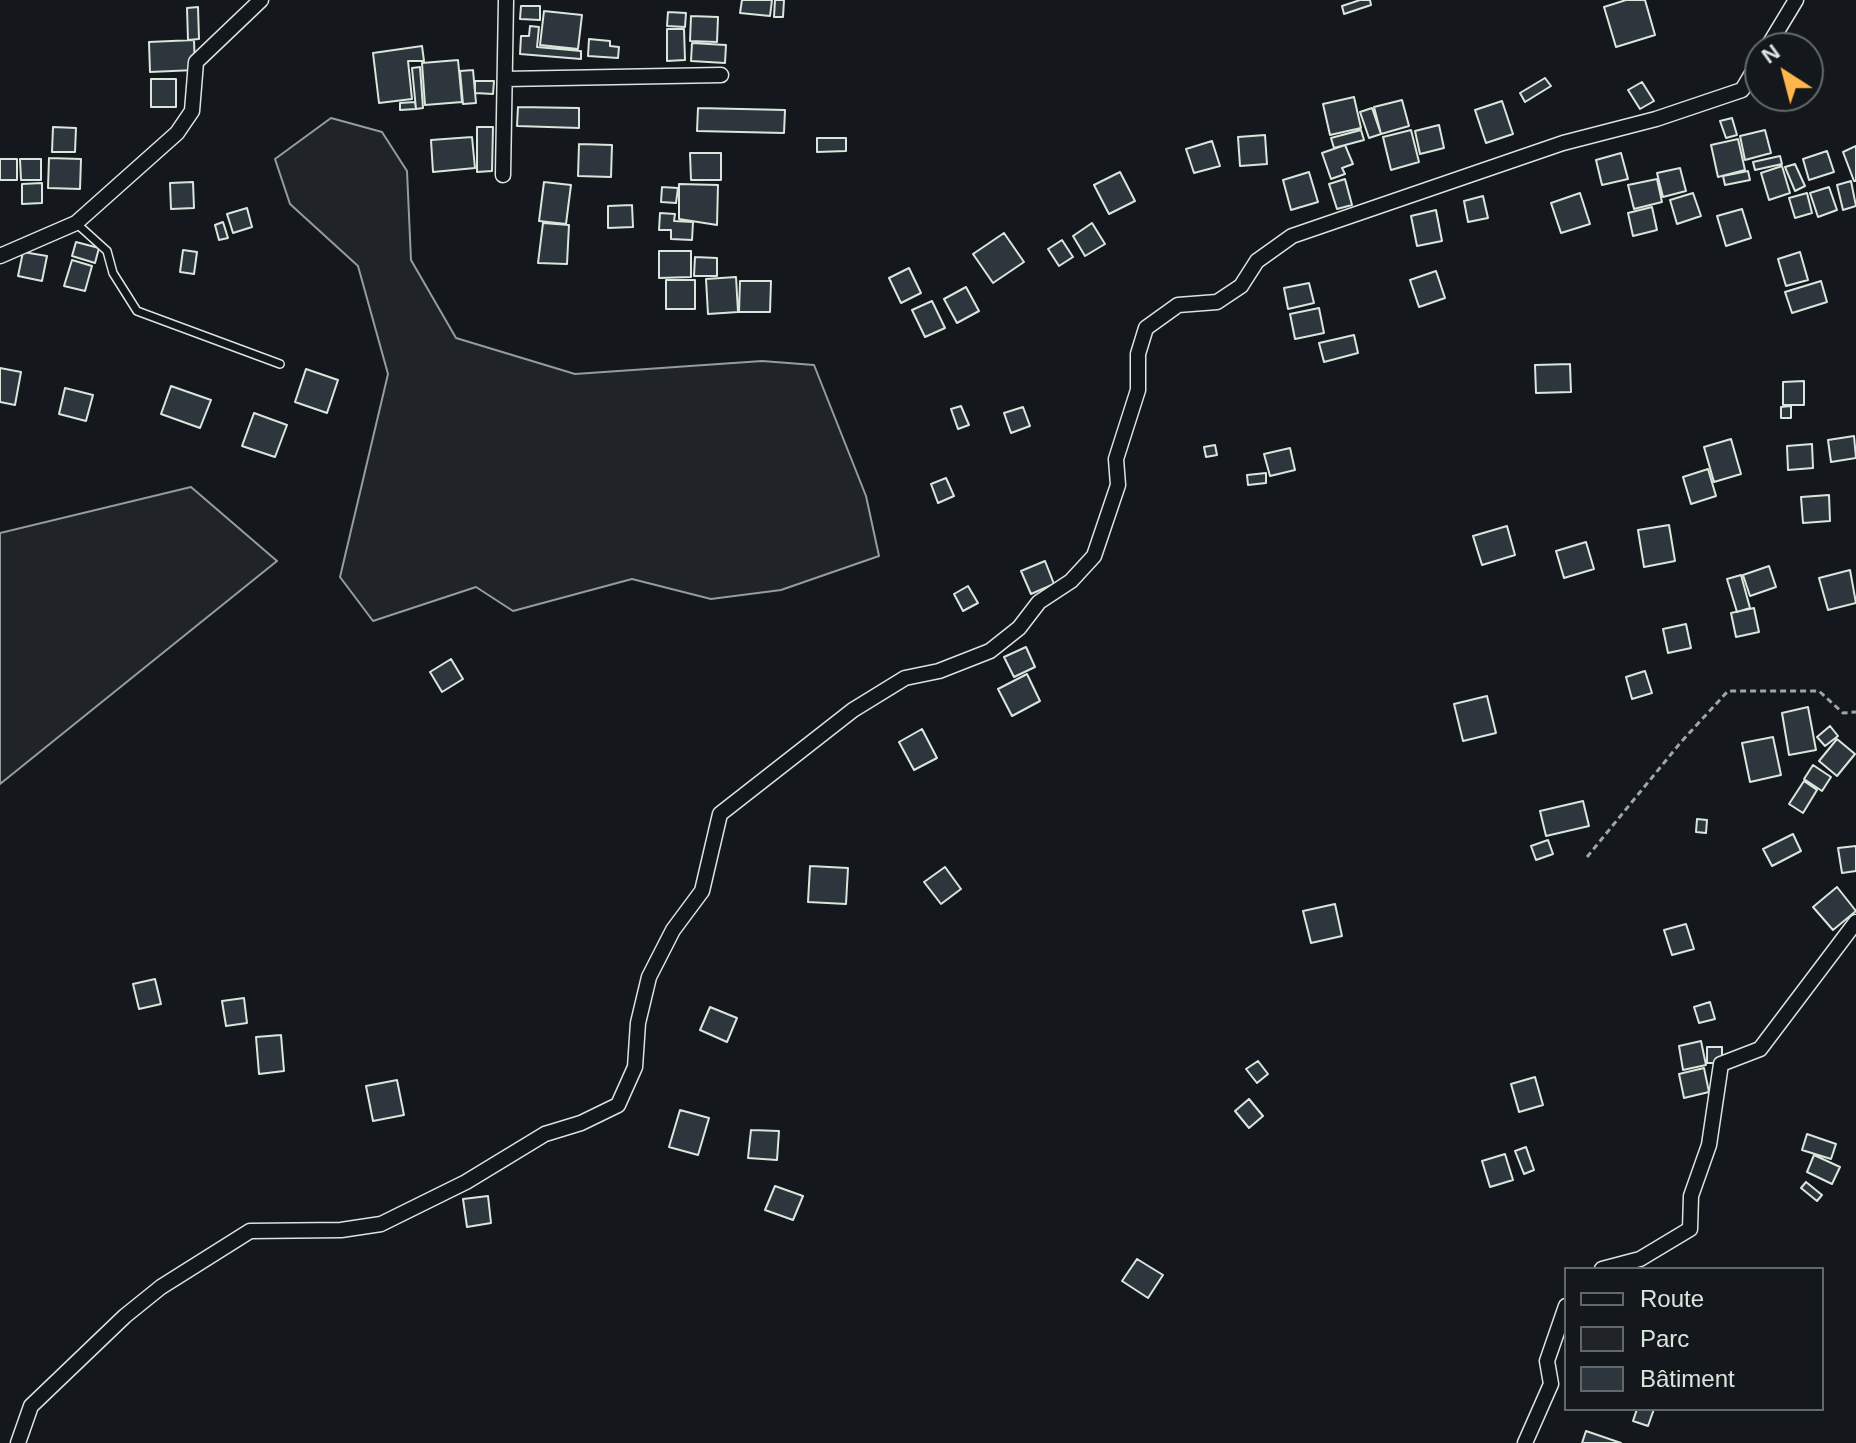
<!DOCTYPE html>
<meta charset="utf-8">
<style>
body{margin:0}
#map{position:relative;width:1856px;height:1443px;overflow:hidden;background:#14181c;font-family:Helvetica,sans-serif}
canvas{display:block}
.legend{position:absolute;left:1564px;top:1267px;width:260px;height:144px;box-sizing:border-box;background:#14181c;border:2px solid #626a69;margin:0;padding:10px 14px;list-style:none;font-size:24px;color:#d8e6dc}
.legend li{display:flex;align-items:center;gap:16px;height:40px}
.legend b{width:40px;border:2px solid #626a69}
.north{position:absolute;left:1744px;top:32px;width:80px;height:80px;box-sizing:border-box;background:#14181c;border:2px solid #626a69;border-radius:50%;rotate:324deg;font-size:22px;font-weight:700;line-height:32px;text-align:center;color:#d8e6dc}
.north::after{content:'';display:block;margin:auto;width:28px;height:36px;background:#ffb74d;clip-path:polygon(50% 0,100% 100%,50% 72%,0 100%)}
</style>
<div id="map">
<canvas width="1856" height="1443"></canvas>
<ul class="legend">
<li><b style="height:10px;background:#14181c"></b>Route</li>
<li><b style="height:22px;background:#202428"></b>Parc</li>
<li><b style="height:22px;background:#2c363c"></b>Bâtiment</li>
</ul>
<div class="north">N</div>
</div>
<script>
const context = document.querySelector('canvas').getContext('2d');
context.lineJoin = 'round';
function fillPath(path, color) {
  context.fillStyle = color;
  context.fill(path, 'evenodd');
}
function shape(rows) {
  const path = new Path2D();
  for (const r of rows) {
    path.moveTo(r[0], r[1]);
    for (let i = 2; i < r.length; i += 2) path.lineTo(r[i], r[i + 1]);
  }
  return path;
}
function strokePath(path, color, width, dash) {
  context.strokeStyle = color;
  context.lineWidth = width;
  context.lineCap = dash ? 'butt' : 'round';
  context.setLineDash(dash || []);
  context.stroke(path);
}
const green = shape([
 [331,118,382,132,407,171,411,260,456,338,575,374,762,361,814,365,866,496,879,556,781,590,711,599,632,579,513,611,476,587,373,621,340,577,388,374,358,266,290,204,275,159,331,118],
 [191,487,277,561,0,784,0,533,191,487]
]);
const building = shape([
 [742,0,772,0,770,16,740,13,742,0],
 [775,0,784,0,783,17,774,17,775,0],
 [1360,0,1370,0,1371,5,1344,14,1342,6,1360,0],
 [1626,0,1645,0,1655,35,1616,47,1604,7,1626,0],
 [521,6,540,6,540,20,520,19,521,6],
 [198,7,199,39,188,40,187,8,198,7],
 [544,11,582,15,578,49,540,45,544,11],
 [668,12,686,13,685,27,667,26,668,12],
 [691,16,718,17,717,42,690,41,691,16],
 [530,26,539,27,537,47,581,51,581,59,520,54,521,36,529,36,530,26],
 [667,29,684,29,685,60,667,61,667,29],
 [589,39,610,41,610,46,619,47,618,58,588,56,589,39],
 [194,40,195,70,150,72,149,42,194,40],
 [692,43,726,45,725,63,691,61,692,43],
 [422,46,424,61,408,61,412,99,379,103,373,53,422,46],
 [458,60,462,102,425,105,422,63,458,60],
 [420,67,423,108,416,109,412,68,420,67],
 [473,70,476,103,463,104,460,71,473,70],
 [1545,78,1551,86,1525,102,1520,93,1545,78],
 [151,79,176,79,176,107,151,107,151,79],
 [475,81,494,81,493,94,475,93,475,81],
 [1642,82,1654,101,1640,109,1628,90,1642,82],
 [1354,97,1361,128,1330,135,1323,104,1354,97],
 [1402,100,1409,126,1381,134,1374,107,1402,100],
 [1502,101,1513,134,1486,143,1475,110,1502,101],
 [415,102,416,109,400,110,400,103,415,102],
 [518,107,579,108,579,128,517,126,518,107],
 [698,108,785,110,784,133,697,131,698,108],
 [1372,108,1381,134,1369,138,1360,112,1372,108],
 [1732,118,1737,135,1726,138,1720,121,1732,118],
 [1439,125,1444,148,1420,154,1415,131,1439,125],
 [53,127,76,128,75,152,52,152,53,127],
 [477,127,493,127,492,171,477,172,477,127],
 [1361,130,1364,140,1334,148,1331,138,1361,130],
 [1411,130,1419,162,1391,170,1383,137,1411,130],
 [1765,130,1771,153,1745,160,1740,136,1765,130],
 [1265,135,1267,164,1240,166,1238,137,1265,135],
 [472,137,475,168,433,172,431,140,472,137],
 [817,138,846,138,846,151,817,152,817,138],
 [1738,139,1745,170,1718,177,1711,145,1738,139],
 [1212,141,1220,166,1194,173,1186,149,1212,141],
 [579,144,612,145,611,177,578,176,579,144],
 [1345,145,1353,164,1342,168,1345,174,1331,179,1322,153,1345,145],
 [1856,146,1856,181,1854,181,1843,152,1856,146],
 [1827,151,1834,172,1809,180,1803,159,1827,151],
 [690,153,721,153,721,180,691,180,690,153],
 [1621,153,1628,179,1602,185,1596,160,1621,153],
 [1780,156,1782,164,1755,170,1753,162,1780,156],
 [49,158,81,159,80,189,48,188,49,158],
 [0,159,17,159,17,180,0,180,0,159],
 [20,159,41,159,41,180,21,180,20,159],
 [1795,164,1805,186,1795,191,1785,167,1795,164],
 [1782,166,1790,193,1769,200,1761,173,1782,166],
 [1680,168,1686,191,1663,197,1657,173,1680,168],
 [1748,171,1750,180,1725,185,1723,176,1748,171],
 [1120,172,1135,201,1109,214,1094,185,1120,172],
 [1309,172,1318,202,1291,210,1283,180,1309,172],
 [1345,179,1352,205,1337,209,1329,184,1345,179],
 [1657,179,1662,202,1634,209,1628,185,1657,179],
 [1851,181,1856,206,1843,210,1837,185,1851,181],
 [193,182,194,208,171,209,170,183,193,182],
 [544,182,571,185,566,224,539,221,544,182],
 [42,183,42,203,22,204,22,184,42,183],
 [679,184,718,185,717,225,679,219,679,184],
 [662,187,678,188,676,203,661,202,662,187],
 [1829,187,1837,210,1818,217,1810,193,1829,187],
 [1580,193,1590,224,1561,233,1551,203,1580,193],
 [1693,193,1701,216,1677,224,1670,200,1693,193],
 [1807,193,1812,213,1795,218,1789,198,1807,193],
 [1483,196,1488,218,1468,222,1464,201,1483,196],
 [632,205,633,227,608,228,608,206,632,205],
 [1652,207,1657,230,1633,236,1628,213,1652,207],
 [247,208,252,227,233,233,227,214,247,208],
 [1742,209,1751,238,1726,246,1717,216,1742,209],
 [1436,210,1442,241,1417,246,1411,216,1436,210],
 [660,213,675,214,674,221,693,222,692,240,671,239,671,230,659,230,660,213],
 [223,222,228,238,219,240,215,225,223,222],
 [543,223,569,225,567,264,538,263,543,223],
 [1092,223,1105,244,1085,256,1073,236,1092,223],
 [1004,233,1024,262,993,283,973,254,1004,233],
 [1062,240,1073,257,1059,266,1048,249,1062,240],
 [76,242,99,248,95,263,72,256,76,242],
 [183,250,197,252,194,274,180,272,183,250],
 [659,251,691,251,691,277,659,278,659,251],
 [23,252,47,256,42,281,18,276,23,252],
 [1800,252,1808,280,1786,286,1778,259,1800,252],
 [695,257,717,258,717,276,694,276,695,257],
 [72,260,92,266,85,291,64,286,72,260],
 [909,268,921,293,901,303,889,278,909,268],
 [1436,271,1445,298,1419,307,1410,280,1436,271],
 [736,277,738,312,708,314,706,279,736,277],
 [666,280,695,280,695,309,666,309,666,280],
 [740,281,771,281,770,312,739,312,740,281],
 [1821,281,1827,302,1792,313,1785,292,1821,281],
 [1309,283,1314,303,1288,309,1284,288,1309,283],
 [966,287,979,311,957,323,944,299,966,287],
 [932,301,945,328,925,337,912,310,932,301],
 [1319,308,1324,333,1295,339,1290,314,1319,308],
 [1354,335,1358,353,1324,362,1319,343,1354,335],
 [1570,364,1571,392,1536,393,1535,365,1570,364],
 [0,368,21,372,15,405,0,402,0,368],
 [306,369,338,380,327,413,295,402,306,369],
 [1804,381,1804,405,1783,405,1783,382,1804,381],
 [171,386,211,400,200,428,161,414,171,386],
 [65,388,93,395,86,421,59,414,65,388],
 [961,406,969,425,958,429,951,409,961,406],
 [1791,406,1791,418,1781,418,1781,407,1791,406],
 [1023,407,1030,426,1011,433,1004,413,1023,407],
 [254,413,287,425,275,457,242,446,254,413],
 [1854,436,1856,458,1831,462,1828,440,1854,436],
 [1731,439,1741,474,1714,482,1704,447,1731,439],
 [1812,444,1813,468,1788,470,1787,446,1812,444],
 [1215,445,1217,455,1206,457,1204,447,1215,445],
 [1290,448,1295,470,1270,476,1264,454,1290,448],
 [1708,469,1716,496,1691,504,1683,477,1708,469],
 [1266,473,1266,483,1248,485,1247,475,1266,473],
 [946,478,954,496,938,503,931,484,946,478],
 [1829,495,1830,521,1803,523,1801,497,1829,495],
 [1669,525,1675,561,1644,567,1638,530,1669,525],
 [1507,526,1515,555,1482,565,1473,536,1507,526],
 [1586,542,1594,569,1564,578,1556,551,1586,542],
 [1045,561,1054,584,1031,594,1021,571,1045,561],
 [1769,566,1776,587,1750,596,1743,575,1769,566],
 [1850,570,1856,603,1828,610,1819,578,1850,570],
 [1741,575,1750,608,1737,612,1727,579,1741,575],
 [968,586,978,603,963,611,954,594,968,586],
 [1754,608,1759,632,1736,637,1731,613,1754,608],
 [1686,624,1691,648,1668,653,1663,629,1686,624],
 [1026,647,1035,667,1014,677,1004,657,1026,647],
 [451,659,463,679,442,692,430,672,451,659],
 [1645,671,1652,693,1632,699,1626,677,1645,671],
 [1027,674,1040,701,1012,716,998,689,1027,674],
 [1487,696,1496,733,1463,741,1454,704,1487,696],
 [1808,707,1816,750,1789,755,1782,713,1808,707],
 [1830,726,1838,736,1825,746,1817,737,1830,726],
 [922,729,937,758,914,770,899,742,922,729],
 [1773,737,1781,775,1750,782,1742,743,1773,737],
 [1837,739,1855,754,1837,776,1819,761,1837,739],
 [1813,765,1831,777,1822,791,1804,779,1813,765],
 [1804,781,1817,790,1803,813,1789,804,1804,781],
 [1583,801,1589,826,1546,836,1540,811,1583,801],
 [1697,819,1707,820,1706,833,1696,832,1697,819],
 [1793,834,1801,851,1772,866,1763,849,1793,834],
 [1548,840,1553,854,1536,860,1531,846,1548,840],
 [1856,846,1856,871,1842,873,1838,848,1856,846],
 [810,866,848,868,846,904,808,902,810,866],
 [945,867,961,889,941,904,924,882,945,867],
 [1837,887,1856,911,1833,930,1813,907,1837,887],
 [1335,904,1342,936,1311,943,1303,911,1335,904],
 [1686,924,1694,949,1672,955,1664,930,1686,924],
 [155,979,161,1004,139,1009,133,984,155,979],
 [244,998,247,1023,226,1026,222,1001,244,998],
 [1710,1002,1715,1019,1699,1023,1694,1007,1710,1002],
 [710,1007,737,1018,727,1042,700,1030,710,1007],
 [281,1035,284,1071,259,1074,256,1037,281,1035],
 [1701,1041,1706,1065,1683,1070,1679,1046,1701,1041],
 [1707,1047,1722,1047,1722,1063,1707,1063,1707,1047],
 [1258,1061,1268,1074,1257,1083,1246,1069,1258,1061],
 [1704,1068,1709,1092,1684,1098,1679,1074,1704,1068],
 [1535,1077,1543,1105,1519,1112,1511,1084,1535,1077],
 [397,1080,404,1115,373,1121,366,1086,397,1080],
 [1249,1099,1263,1116,1249,1128,1235,1111,1249,1099],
 [680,1110,709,1118,698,1155,669,1147,680,1110],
 [751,1130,779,1131,777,1160,748,1158,751,1130],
 [1807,1134,1836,1144,1831,1159,1802,1150,1807,1134],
 [1526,1147,1534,1170,1524,1174,1515,1151,1526,1147],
 [1505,1154,1513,1180,1490,1187,1482,1161,1505,1154],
 [1814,1155,1840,1167,1832,1184,1807,1172,1814,1155],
 [1806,1182,1822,1195,1817,1201,1801,1188,1806,1182],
 [775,1186,803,1196,793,1220,765,1210,775,1186],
 [488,1196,491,1223,467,1227,463,1199,488,1196],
 [1137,1259,1163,1275,1148,1298,1122,1281,1137,1259],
 [1637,1409,1654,1409,1648,1426,1633,1421,1637,1409],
 [1586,1431,1621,1443,1582,1443,1586,1431]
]);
const path = shape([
 [1587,857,1681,742,1728,691,1819,691,1843,713,1856,712]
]);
const lane = shape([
 [76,223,107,251,113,273,137,311,280,364]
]);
const street = shape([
 [1767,48,1796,0],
 [505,79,721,75],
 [503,175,506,0],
 [0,256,76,223,177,133,192,111,196,62,261,0],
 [1602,1269,1640,1259,1690,1229,1691,1196,1709,1145,1721,1064,1760,1049,1856,922],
 [18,1443,31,1406,125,1316,161,1287,250,1231,341,1230,381,1224,466,1182,545,1134,581,1123,618,1105,635,1067,638,1023,649,977,673,930,702,891,720,814,853,710,905,678,939,671,990,651,1019,628,1039,602,1071,581,1094,556,1118,485,1116,459,1138,390,1138,354,1146,328,1178,305,1217,302,1241,286,1257,261,1292,236,1563,143,1656,119,1742,90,1760,60],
 [1525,1443,1551,1384,1547,1361,1566,1306]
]);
fillPath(green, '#202428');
strokePath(green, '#939e99', 2);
fillPath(building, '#2c363c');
strokePath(building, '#d8e6dc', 2);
strokePath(lane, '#d8e6dc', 10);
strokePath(street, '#d8e6dc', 17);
strokePath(path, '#9da8a2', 3, [6, 4]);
strokePath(lane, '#14181c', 7);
strokePath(street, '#14181c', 14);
</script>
